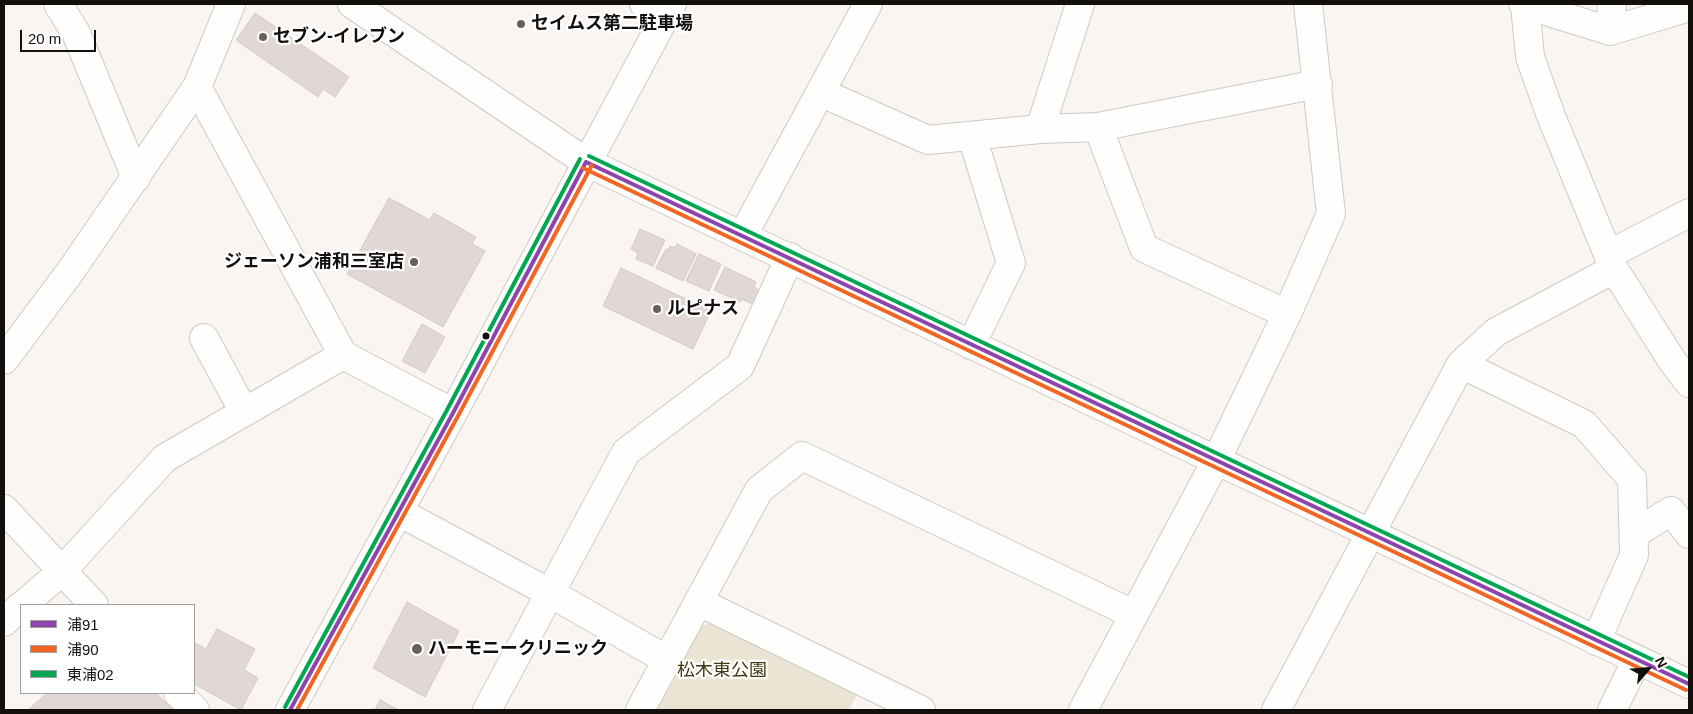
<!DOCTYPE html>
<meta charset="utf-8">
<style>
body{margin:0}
#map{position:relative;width:1693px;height:714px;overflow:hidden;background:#fbf5f2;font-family:Helvetica,"Noto Sans JP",sans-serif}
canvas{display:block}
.frame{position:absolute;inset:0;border:5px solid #130f0c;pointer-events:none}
.legend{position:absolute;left:20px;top:604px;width:175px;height:90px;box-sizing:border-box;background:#fff;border:1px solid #a19f9e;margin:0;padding:6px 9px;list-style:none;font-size:15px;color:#130f0c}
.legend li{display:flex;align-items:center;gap:10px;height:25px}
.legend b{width:25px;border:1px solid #a19f9e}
.north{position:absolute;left:1623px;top:644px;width:50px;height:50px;-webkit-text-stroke:4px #fff;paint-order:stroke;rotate:63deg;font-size:14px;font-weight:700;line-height:20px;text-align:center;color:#130f0c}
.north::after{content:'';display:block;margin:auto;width:18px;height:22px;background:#130f0c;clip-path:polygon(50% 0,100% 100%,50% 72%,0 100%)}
.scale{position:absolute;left:20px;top:30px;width:76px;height:22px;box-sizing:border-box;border:2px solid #130f0c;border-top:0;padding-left:6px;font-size:15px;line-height:18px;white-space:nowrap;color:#130f0c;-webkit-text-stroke:4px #fff;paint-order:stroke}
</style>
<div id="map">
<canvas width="1693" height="714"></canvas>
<div class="frame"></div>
<ul class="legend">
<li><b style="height:6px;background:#8e44ad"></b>浦91</li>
<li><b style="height:6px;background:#f26522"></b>浦90</li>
<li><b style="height:6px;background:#00a651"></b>東浦02</li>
</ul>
<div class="north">N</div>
<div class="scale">20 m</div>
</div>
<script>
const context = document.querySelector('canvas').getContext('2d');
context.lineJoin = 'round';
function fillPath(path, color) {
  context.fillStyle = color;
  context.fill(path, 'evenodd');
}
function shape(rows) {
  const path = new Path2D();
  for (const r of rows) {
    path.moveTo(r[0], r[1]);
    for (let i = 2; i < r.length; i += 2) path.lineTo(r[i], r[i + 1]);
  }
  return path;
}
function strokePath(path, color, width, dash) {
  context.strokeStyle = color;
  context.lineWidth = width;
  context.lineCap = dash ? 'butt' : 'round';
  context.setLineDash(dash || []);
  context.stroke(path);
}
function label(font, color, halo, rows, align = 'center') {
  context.font = font + ' Helvetica,"Noto Sans JP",sans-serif';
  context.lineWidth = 4.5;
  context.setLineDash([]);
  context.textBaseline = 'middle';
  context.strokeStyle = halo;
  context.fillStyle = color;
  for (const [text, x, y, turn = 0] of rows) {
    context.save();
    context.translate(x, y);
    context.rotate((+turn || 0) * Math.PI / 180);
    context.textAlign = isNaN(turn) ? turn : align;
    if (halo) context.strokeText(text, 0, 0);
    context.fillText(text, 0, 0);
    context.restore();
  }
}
const green = shape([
 [713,623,857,695,849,710,654,710,699,627]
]);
const building = shape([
 [255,13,349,77,335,97,323,89,318,97,236,40,255,13],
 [389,198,430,220,434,213,476,237,472,244,485,251,443,327,347,274,389,198],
 [640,229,665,240,653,266,636,259,638,253,631,249,640,229],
 [677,244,696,254,683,281,656,268,666,249,668,250,670,246,675,248,677,244],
 [699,254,721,264,709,291,686,281,699,254],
 [725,267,756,282,754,286,759,291,753,304,741,299,740,302,714,290,725,267],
 [621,268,711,311,693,349,603,306,621,268],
 [422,324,445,337,425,373,402,361,422,324],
 [407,602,459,631,425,697,373,668,407,602],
 [217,629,255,649,244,670,258,678,241,710,194,684,194,646,195,643,206,649,217,629],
 [47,693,156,693,173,710,28,710,47,693],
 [380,700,399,710,375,710,380,700]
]);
const minor = shape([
 [58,4,76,33,136,178],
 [352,4,586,162,1689,684],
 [644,4,665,18],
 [1523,4,1610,31,1689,7],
 [1525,5,1530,57,1551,116,1614,269,1673,362,1689,383],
 [1610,31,1612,4],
 [197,87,343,355,453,413],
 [822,93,928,140,1040,129,1098,127,1318,84],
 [1098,127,1144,248,1287,314],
 [1040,129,1080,4],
 [743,235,868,4],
 [1608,255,1689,213],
 [204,338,244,412],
 [971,345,1011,263,972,136],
 [4,360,70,272,197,87,231,4],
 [1461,364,1584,424,1632,479,1634,555,1596,641],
 [4,509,94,605],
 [399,512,550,593,667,660],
 [1634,534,1671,511,1689,534],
 [699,602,921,710],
 [23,605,61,572,165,458,343,355],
 [4,622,21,606],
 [178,693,195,710],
 [290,710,453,413,672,4],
 [487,710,626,452,740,366,790,257],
 [640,710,759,490,802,456,1133,614],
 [1083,710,1216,461,1287,314,1331,214,1308,4],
 [1276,710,1461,364,1496,332,1614,269],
 [1612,710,1637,660]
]);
const bus1 = shape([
 [586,162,1689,684],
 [290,710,453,413,586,162]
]);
const bus2 = shape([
 [583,168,1686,690],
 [297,710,458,416,592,165]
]);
const bus3 = shape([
 [589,156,1689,677],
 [285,707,447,410,580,159]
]);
const markers = [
 [521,24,5,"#64605c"],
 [263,37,5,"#64605c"],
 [414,262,5,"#64605c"],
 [657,309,5,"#64605c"],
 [486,336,4.5,"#130f0c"],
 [417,649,6,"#64605c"]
];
const poiNames = [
 ["セイムス第二駐車場",531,24],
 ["セブン-イレブン",273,37],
 ["ジェーソン浦和三室店",404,262,"right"],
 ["ルピナス",667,309],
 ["ハーモニークリニック",428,649]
];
const parkNames = [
 ["松木東公園",722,671]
];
fillPath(green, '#ece4d2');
fillPath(building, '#e1d7d4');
strokePath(building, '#d0cac8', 1);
strokePath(minor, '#cec9c7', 30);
strokePath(minor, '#fefefd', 28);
strokePath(bus1, '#8e44ad', 4);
strokePath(bus2, '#f26522', 4);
strokePath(bus3, '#00a651', 4);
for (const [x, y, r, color] of markers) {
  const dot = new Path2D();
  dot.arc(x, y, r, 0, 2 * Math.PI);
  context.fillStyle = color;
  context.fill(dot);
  strokePath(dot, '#fff', 2);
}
label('bold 18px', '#130f0c', '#fff', poiNames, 'left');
label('18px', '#42370f', '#fff', parkNames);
</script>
